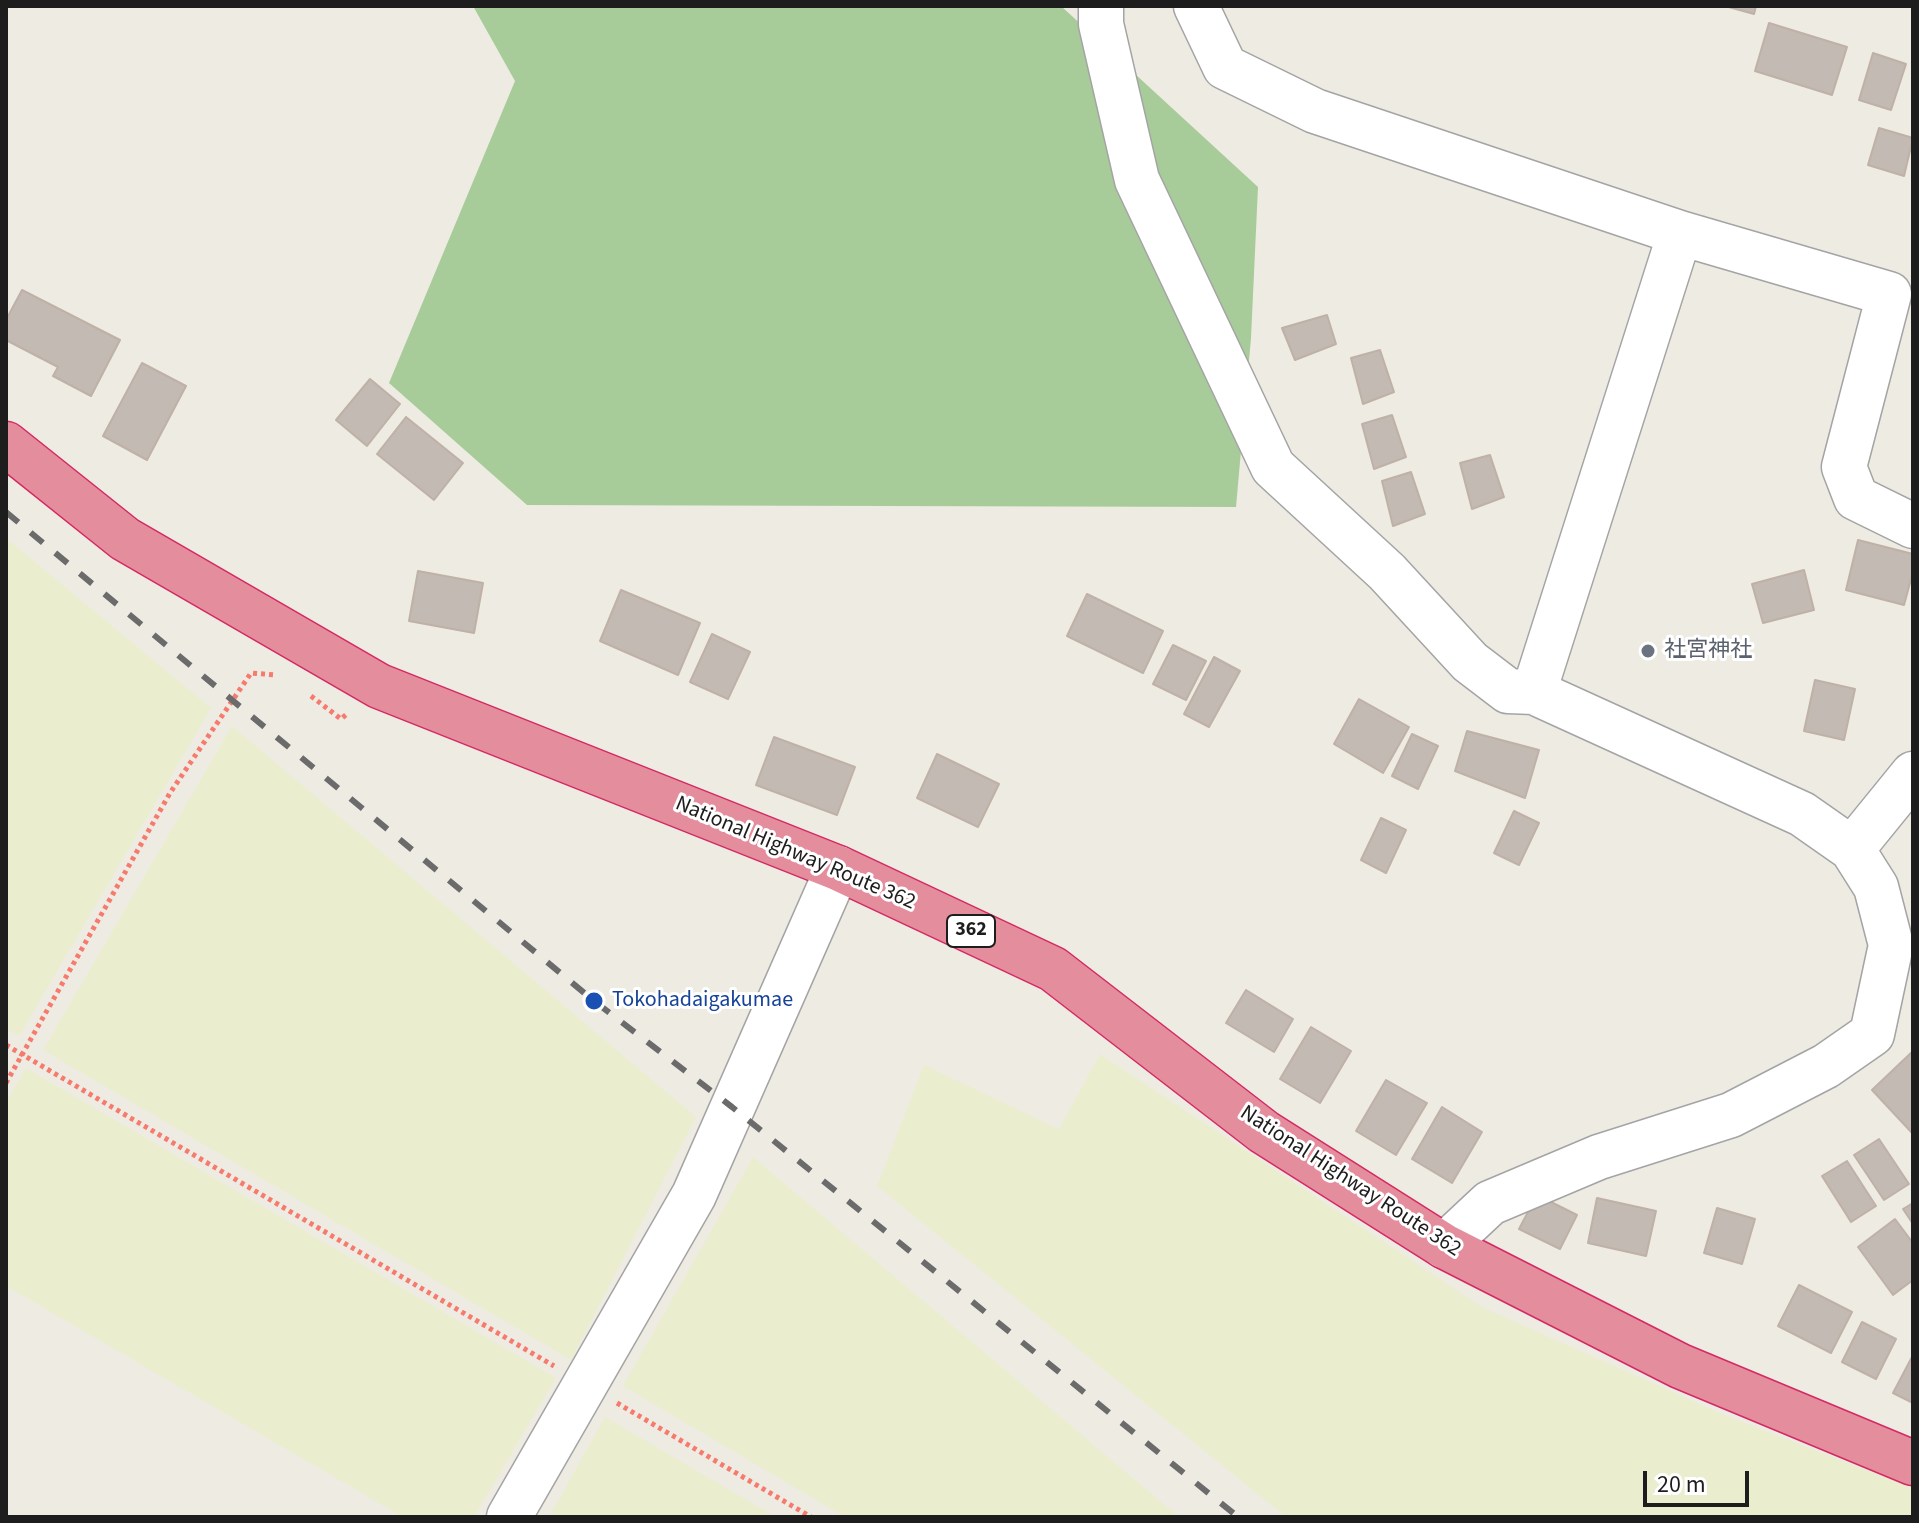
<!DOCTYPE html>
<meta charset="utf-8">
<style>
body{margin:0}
#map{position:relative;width:1919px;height:1523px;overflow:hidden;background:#eeebe3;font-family:"Source Sans 3",sans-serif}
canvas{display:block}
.frame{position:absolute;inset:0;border:8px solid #1d1d1d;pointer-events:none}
.scale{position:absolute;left:1643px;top:1471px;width:106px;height:36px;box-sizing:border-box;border:4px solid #1d1d1d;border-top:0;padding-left:10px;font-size:24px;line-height:28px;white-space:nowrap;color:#1d1d1d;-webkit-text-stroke:6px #fff;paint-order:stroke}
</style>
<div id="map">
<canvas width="1919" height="1523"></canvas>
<div class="frame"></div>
<div class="scale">20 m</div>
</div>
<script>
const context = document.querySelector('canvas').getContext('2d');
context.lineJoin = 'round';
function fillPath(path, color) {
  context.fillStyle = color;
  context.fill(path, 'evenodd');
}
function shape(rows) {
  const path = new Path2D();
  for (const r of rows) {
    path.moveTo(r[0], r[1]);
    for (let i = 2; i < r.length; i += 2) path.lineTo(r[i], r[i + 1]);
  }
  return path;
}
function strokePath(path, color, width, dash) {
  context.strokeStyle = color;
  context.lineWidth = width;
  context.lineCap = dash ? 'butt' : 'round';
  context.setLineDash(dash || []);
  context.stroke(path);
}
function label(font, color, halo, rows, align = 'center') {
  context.font = font + ' "Source Sans 3","Noto Sans JP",sans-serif';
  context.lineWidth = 6;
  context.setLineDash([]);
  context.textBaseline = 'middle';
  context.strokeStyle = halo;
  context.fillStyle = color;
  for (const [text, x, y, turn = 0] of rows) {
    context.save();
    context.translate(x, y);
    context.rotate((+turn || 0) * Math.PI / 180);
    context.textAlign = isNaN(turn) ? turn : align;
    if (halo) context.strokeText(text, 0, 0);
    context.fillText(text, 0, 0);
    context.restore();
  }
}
const farmland = shape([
 [6,538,211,708,19,1036,6,1029],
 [232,726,696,1117,571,1360,43,1050],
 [1100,1054,1482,1307,1724,1415,1913,1488,1913,1517,1286,1517,877,1186,924,1065,1059,1129],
 [26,1068,556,1378,474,1517,403,1517,6,1286,6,1102],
 [753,1157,1179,1517,1180,1517,845,1517,623,1386],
 [605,1417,776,1517,549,1517]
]);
const forest = shape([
 [473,6,1061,6,1258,187,1251,338,1236,507,527,505,389,383,515,81]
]);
const building = shape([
 [1725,6,1756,6,1754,14,1725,6],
 [1769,23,1847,47,1832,95,1755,71,1769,23],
 [1873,53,1906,64,1891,110,1859,100,1873,53],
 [1879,128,1913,138,1904,176,1868,165,1879,128],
 [22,290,120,340,91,396,53,376,58,367,6,340,6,320,22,290],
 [1327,315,1336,344,1295,360,1282,328,1327,315],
 [1380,350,1394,392,1363,404,1351,358,1380,350],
 [142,363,186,386,147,460,103,436,142,363],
 [370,379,400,404,367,446,336,420,370,379],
 [1392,415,1406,457,1374,469,1362,424,1392,415],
 [406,417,463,463,434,500,377,454,406,417],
 [1490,455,1504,497,1472,509,1460,463,1490,455],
 [1411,472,1425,514,1393,526,1382,481,1411,472],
 [1858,540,1913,554,1913,572,1904,605,1846,590,1858,540],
 [1804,570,1814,610,1763,623,1752,584,1804,570],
 [418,571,483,583,474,633,409,621,418,571],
 [621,590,700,623,678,675,600,641,621,590],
 [1087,594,1163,631,1143,673,1067,636,1087,594],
 [712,634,750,652,728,699,690,682,712,634],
 [1173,645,1206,661,1186,700,1153,684,1173,645],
 [1214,657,1240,671,1209,727,1184,714,1214,657],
 [1815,680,1855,689,1844,740,1804,731,1815,680],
 [1359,699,1409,727,1383,773,1334,744,1359,699],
 [1467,731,1539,750,1525,798,1455,771,1467,731],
 [1412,734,1438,746,1418,789,1392,776,1412,734],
 [774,737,855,767,837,815,756,785,774,737],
 [937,754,999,784,978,827,917,798,937,754],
 [1514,811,1539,823,1519,865,1494,853,1514,811],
 [1381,818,1406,830,1386,873,1361,860,1381,818],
 [1246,990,1293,1019,1274,1052,1226,1023,1246,990],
 [1311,1027,1351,1051,1320,1103,1280,1079,1311,1027],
 [1913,1051,1913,1134,1872,1090,1913,1051],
 [1386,1080,1427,1103,1396,1155,1356,1131,1386,1080],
 [1442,1107,1482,1132,1452,1183,1412,1159,1442,1107],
 [1879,1139,1909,1184,1884,1200,1854,1155,1879,1139],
 [1847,1161,1876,1206,1851,1222,1822,1176,1847,1161],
 [1537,1195,1577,1215,1560,1249,1519,1229,1537,1195],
 [1597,1198,1656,1211,1646,1256,1588,1243,1597,1198],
 [1913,1203,1913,1224,1903,1209,1913,1203],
 [1717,1208,1755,1219,1742,1264,1704,1253,1717,1208],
 [1895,1219,1913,1243,1913,1280,1893,1295,1858,1247,1895,1219],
 [1799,1285,1852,1312,1831,1353,1778,1326,1799,1285],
 [1862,1322,1896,1339,1876,1379,1842,1362,1862,1322],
 [1913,1355,1913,1403,1893,1393,1913,1355]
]);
const path = shape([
 [311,696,341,719,348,713],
 [6,1045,554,1366],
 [6,1083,170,793,205,741,251,673,276,675],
 [617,1403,811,1517]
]);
const minor = shape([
 [1101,6,1101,24,1137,180,1273,467,1387,572,1470,662,1508,691,1534,692],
 [1196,6,1225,67,1315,111,1680,233,1534,692,1802,814,1852,849,1876,887,1891,945,1872,1034,1826,1066,1731,1115,1599,1157,1490,1203,1444,1246],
 [1680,233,1889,294,1844,467,1856,498,1913,526],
 [1852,849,1913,774],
 [509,1517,694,1195,838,868]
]);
const highway = shape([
 [6,444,125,539,379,686,838,868,1053,969,1264,1132,1444,1246,1680,1366,1913,1463]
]);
const rail = shape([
 [6,512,594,1001,732,1107,1238,1517]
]);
const markers = [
 [1648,651,8,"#6b7280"],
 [594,1001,10,"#1a4fb4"]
];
const shields = [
 [971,931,48]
];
const shieldNames = [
 ["362",971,931]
];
const worshipNames = [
 ["社宮神社",1664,651]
];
const streetNames = [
 ["National Highway Route 362",795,854,23],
 ["National Highway Route 362",1350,1182,33]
];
const transitNames = [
 ["Tokohadaigakumae",612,1001]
];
fillPath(farmland, '#ebedcf');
fillPath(forest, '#a8cc99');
fillPath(building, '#c3bab3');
strokePath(building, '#bfb1a6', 2);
strokePath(minor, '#a4a4a4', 47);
strokePath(highway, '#d42964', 47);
strokePath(path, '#f67a6d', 5, [4, 4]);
strokePath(minor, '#fff', 44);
strokePath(highway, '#e48d9d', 44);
strokePath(rail, '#6b6b6b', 6, [16, 16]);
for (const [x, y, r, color] of markers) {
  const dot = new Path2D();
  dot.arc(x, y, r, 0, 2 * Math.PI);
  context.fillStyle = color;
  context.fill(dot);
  strokePath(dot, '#fff', 3);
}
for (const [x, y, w] of shields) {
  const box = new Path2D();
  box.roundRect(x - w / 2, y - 16, w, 32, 6);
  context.fillStyle = '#fff';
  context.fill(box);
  strokePath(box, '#1d1d1d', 2);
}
label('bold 20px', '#1d1d1d', null, shieldNames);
label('22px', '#5b616d', '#fff', worshipNames, 'left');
label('22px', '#1d1d1d', '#fff', streetNames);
label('22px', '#164399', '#fff', transitNames, 'left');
</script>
